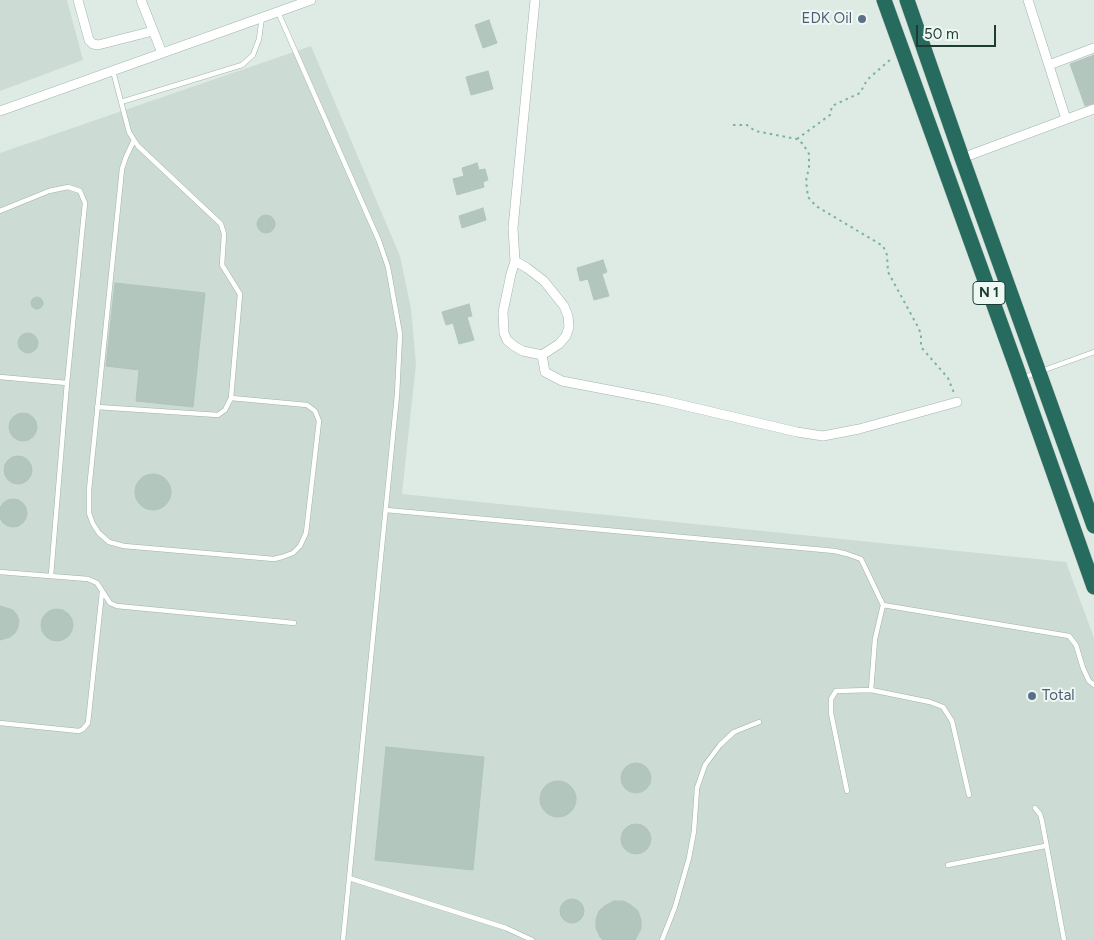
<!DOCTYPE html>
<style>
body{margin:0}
#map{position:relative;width:1094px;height:940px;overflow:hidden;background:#deebe5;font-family:Figtree,sans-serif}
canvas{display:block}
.scale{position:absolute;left:916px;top:25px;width:80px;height:22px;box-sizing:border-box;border:2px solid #1d3c34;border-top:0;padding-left:6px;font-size:15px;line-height:18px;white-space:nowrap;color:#1d3c34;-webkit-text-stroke:4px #eef8f3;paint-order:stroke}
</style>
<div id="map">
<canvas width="1094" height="940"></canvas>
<div class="scale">50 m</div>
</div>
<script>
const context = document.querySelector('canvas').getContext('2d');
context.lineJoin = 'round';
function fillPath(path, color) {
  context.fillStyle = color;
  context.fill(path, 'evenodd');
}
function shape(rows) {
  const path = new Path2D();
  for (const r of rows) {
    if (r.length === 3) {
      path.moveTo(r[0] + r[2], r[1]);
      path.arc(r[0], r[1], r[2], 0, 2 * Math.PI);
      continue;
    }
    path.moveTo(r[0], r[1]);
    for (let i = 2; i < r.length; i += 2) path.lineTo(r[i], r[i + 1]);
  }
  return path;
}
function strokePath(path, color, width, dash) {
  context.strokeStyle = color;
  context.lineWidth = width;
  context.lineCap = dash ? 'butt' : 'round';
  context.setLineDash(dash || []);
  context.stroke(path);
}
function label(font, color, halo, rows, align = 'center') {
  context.font = font + ' Figtree,sans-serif';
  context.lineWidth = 4;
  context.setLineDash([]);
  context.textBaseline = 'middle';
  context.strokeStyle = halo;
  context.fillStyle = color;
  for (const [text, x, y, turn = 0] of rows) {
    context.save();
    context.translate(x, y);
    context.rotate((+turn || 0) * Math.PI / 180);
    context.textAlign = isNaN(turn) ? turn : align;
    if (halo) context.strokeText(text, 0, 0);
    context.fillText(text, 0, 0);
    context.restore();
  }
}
const built = shape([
 [0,0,67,0,83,60,0,91],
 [311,46,400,256,411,309,416,364,402,494,1066,562,1094,638,1094,940,0,940,0,153]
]);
const building = shape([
 [489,20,497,43,483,48,475,25,489,20],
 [1094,55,1094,103,1085,106,1070,64,1094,55],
 [488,71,493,89,471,95,466,77,488,71],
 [477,163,479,170,485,169,488,180,483,182,484,187,457,195,453,179,464,176,462,168,477,163],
 [483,208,486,220,462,228,459,216,483,208],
 [266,224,9],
 [603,260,607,272,602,274,609,296,594,300,588,279,580,281,577,268,603,260],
 [115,283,205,293,193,407,136,401,139,370,106,366,115,283],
 [37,303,6],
 [469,304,472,316,467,317,474,340,459,344,453,323,446,325,442,312,469,304],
 [28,343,10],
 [23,427,14],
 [18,470,14],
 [153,492,18],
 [13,513,14],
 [0,606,13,610,17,615,19,621,18,627,15,633,10,637,0,640,0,606],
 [57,625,16],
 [386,747,484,757,473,870,375,860,386,747],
 [636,778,15],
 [558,799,18],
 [636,839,15],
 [572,911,12],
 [614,901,623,901,631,905,638,911,641,920,641,929,635,940,603,940,600,937,596,928,596,919,599,911,606,905,614,901]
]);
const path = shape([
 [733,125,747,125,755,131,797,139,803,144,809,154,809,167,806,181,808,197,816,206,883,246,887,255,888,272,918,327,921,334,921,347,948,378,954,393],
 [797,139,830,115,832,106,860,93,867,80,891,59]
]);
const lane = shape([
 [278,12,379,241,388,267,400,334,397,395,343,940],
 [113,71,129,132,134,140,126,157,122,169,89,490,89,513,93,524,99,533,109,542,124,546,274,559,282,557,293,553,300,546,306,533,319,421,315,411,307,405,231,398,240,294,222,265,224,234,221,224,138,146,134,140],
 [121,102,242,65,253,55,259,39,262,17],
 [0,211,49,191,68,187,80,191,85,203,67,383,51,575],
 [0,377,67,383],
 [1022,378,1094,352],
 [97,407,218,415,225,410,231,398],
 [386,510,835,551,847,554,861,559,883,605,1069,636,1076,645,1083,668,1089,681,1094,685],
 [0,572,88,579,97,583,110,603,117,606,294,623],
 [871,690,930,702,943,707,952,721,969,795],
 [0,723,79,731,83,729,88,723,102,592],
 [847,791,831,713,831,699,836,691,871,690,875,639,883,605],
 [1035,808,1040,814,1042,821,1064,940],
 [948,865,1045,846],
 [349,878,506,928,532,940],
 [662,940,675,907,689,858,694,831,697,788,705,765,720,745,734,732,759,722]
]);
const street = shape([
 [78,0,89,40,93,44,98,45,153,31],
 [141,0,162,53],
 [1028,0,1066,119],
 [1049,65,1094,48],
 [0,111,311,0],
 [962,158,1094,109],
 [515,261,527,268,544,281,564,306,568,316,569,327,566,336,559,344,542,355,523,351,514,346,507,340,504,333,503,312,511,274,515,261,513,228,535,0],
 [542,355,545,372,562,381,661,400,797,432,823,436,859,429,957,402]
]);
const highway = shape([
 [884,0,1017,369,1094,587],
 [907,0,962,158,1094,526]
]);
const markers = [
 [862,19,5,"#5c6f8a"],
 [1032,696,5,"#5c6f8a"]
];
const shields = [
 [989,293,32]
];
const shieldNames = [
 ["N 1",989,293]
];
const serviceNames = [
 ["EDK Oil",852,19],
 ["Total",1042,696,"left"]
];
fillPath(built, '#ccdbd4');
fillPath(building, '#b3c6be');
strokePath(building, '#b0c5bc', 1);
strokePath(lane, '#a0b3ac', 5.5);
strokePath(street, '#a0b3ac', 10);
strokePath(highway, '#c0c8c6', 16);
strokePath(path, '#7bb2a1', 2, [2.5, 4]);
strokePath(lane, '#fff', 4.5);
strokePath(street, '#fff', 9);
strokePath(highway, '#266b5d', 15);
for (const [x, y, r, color] of markers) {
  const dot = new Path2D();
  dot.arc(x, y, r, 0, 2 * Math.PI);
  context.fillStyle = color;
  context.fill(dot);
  strokePath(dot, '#eef8f3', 2);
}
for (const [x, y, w] of shields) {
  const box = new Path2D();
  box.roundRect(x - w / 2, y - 11.5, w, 23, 4);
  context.fillStyle = '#eef8f3';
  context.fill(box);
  strokePath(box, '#1d3c34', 1);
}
label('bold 14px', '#1d3c34', null, shieldNames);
label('15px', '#4e5e75', '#eef8f3', serviceNames, 'right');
</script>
